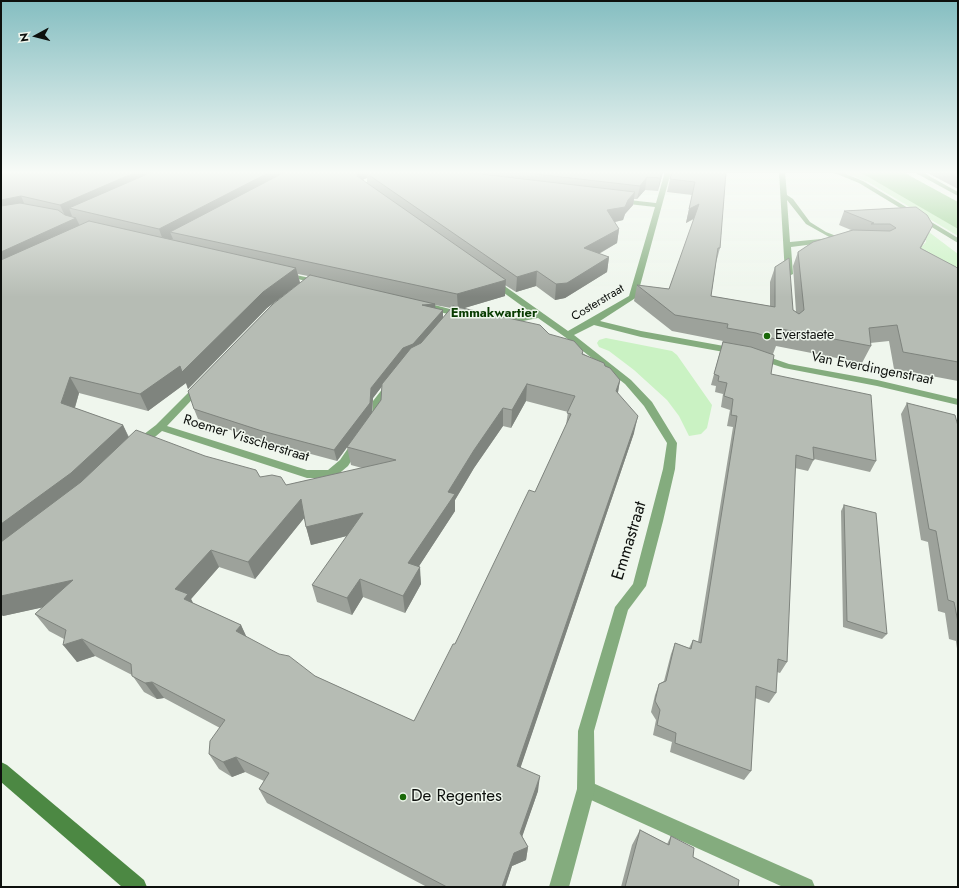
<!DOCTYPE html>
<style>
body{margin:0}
#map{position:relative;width:959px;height:888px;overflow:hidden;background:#eff6ed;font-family:Jost,sans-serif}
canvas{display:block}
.frame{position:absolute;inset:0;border:2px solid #0d100d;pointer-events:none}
.north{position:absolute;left:16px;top:16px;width:40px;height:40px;-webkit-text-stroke:3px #eff6ed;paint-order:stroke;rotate:263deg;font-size:11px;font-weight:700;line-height:16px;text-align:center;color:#0d100d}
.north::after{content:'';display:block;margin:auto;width:14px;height:18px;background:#0d100d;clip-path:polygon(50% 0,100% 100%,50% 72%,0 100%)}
</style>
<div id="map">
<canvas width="959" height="888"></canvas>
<div class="frame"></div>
<div class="north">N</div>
</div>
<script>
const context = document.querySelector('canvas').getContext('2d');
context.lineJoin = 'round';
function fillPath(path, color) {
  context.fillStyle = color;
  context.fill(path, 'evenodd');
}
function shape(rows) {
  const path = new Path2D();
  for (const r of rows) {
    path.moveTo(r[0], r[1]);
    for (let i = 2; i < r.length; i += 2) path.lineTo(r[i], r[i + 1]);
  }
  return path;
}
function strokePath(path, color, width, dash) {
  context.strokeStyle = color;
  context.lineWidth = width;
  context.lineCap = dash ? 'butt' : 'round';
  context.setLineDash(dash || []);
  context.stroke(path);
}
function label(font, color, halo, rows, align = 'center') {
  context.font = font + ' Jost,sans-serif';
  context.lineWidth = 3;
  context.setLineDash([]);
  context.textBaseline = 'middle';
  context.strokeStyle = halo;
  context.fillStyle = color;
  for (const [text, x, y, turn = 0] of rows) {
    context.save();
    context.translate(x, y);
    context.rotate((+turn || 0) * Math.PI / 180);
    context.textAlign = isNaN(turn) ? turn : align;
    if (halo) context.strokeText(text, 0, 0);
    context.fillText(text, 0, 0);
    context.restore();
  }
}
const green = shape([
 [842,172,860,172,878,181,958,229,958,236,868,182],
 [921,226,958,254,958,277,917,251,926,242,926,237],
 [606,338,672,351,677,355,712,405,707,428,701,434,689,436,679,416,667,400,634,370,609,351,599,347,597,343,599,340]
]);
const water = shape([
 [860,172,903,172,958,202,958,229]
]);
const service = shape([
 [586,780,812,880,815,887,783,887,580,795,577,789,580,783,586,780]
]);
const minor = shape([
 [665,172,671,172,637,297,600,321,641,331,735,348,740,351,735,354,641,337,594,325,574,335,631,380,652,402,677,443,675,469,663,521,646,586,628,610,594,731,595,789,569,887,549,887,577,789,578,731,615,607,633,584,663,469,667,443,644,406,625,384,565,337,538,318,503,325,503,321,533,314,489,282,496,280,568,331,629,296,655,207,620,203,617,201,620,199,656,203,665,172],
 [779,172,785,172,787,195,793,199,810,222,826,232,849,241,845,243,833,239,832,241,830,242,791,247,793,274,789,276,785,274,779,172],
 [787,200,806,224,831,238,790,242,787,200],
 [832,172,841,172,863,181,958,238,958,243,859,183,832,172],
 [914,172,922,172,958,192,958,196,914,172],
 [281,272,320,280,324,282,320,284,284,276,281,276,281,272],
 [417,302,423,302,465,313,466,315,462,318,459,317,417,306,417,302],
 [760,354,789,364,877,380,958,399,958,405,877,386,784,368,757,359,755,357,760,354],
 [390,382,395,385,383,401,382,417,381,419,373,419,372,417,373,401,387,383,390,382],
 [200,383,205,386,203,388,167,426,307,470,328,470,340,460,353,441,357,440,362,444,348,466,335,477,331,478,307,478,162,431,143,447,135,447,134,444,135,441,156,425,197,384,200,383]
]);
const secondary = shape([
 [1,762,7,765,144,880,147,887,122,887,1,782,1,762]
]);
const wall = shape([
 [1,172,663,172,658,191,645,190,637,199,634,199,633,205,625,214,623,220,615,222,619,229,617,243,599,254,609,257,607,272,565,298,555,300,536,286,516,292,505,285,505,296,464,308,549,334,605,366,620,380,618,393,634,433,520,768,538,791,522,836,528,847,526,860,512,866,505,887,427,887,267,803,259,789,264,781,245,772,232,777,219,769,209,754,220,728,164,698,157,699,144,692,132,675,95,656,77,662,64,639,49,631,35,614,43,607,3,616,1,614],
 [367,178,367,183,362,180],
 [298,274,308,276,194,409,198,419,266,442,337,461,363,425,347,447,351,465,362,468,286,485,129,437,123,425,75,408,79,393,148,411,186,383,188,389,267,308,300,283],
 [435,305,451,308,443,318,435,308],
 [382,386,381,400,372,413,373,398],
 [526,401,568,412,566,425,535,492,414,721,315,676,246,637,241,625,193,603,191,599,219,567,255,579,304,518,311,545,347,536,312,585,317,602,352,615,363,597,405,613,421,584,419,566,455,511,455,500,474,468,503,426,511,428],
 [726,172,720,248,716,263,711,296,770,306,770,282,775,267,793,310,796,312,793,266,798,252,851,230,839,225,844,211,916,207,926,239,921,248,958,269,958,381,894,369,889,341,870,343,871,346,862,363,776,346,773,354,771,374,876,461,870,472,814,459,808,471,795,468,787,662,780,673,777,672,776,693,769,703,755,698,751,771,744,780,670,752,672,742,653,735,656,720,651,712,655,695,659,684,664,681,671,654,675,643,689,648,693,640,698,642,733,427,727,426,730,410,721,407,723,394,715,392,716,386,711,385,723,341,672,331,634,301,637,285,669,289,694,219,686,223,692,195,667,192,670,179],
 [926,172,958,172,958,189],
 [907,403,958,426,958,656,956,641,949,639,945,613,938,611,928,542,921,540,901,414],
 [844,505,887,634,882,639,843,627,841,511],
 [640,830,667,844,671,836,693,857,738,887,621,887,632,845]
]);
const shadedWall = shape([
 [136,172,170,172,69,208,72,216,66,218,60,205],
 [270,172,296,172,170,232,173,239,164,243,159,229],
 [358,172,379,172,366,173,367,178,360,181,357,176],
 [662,172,663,172,658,191,660,178],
 [647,177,645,190,637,199,640,186],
 [635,192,633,205,625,214,623,220,605,224,607,210,628,200],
 [21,196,27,210,1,215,1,200],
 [699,204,696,217,686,223,689,209],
 [76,218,83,232,1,270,1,252],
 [933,225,926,239,912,263,920,248],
 [619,229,617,243,582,263,584,248],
 [609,257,607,272,565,298,555,300,556,284],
 [296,268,300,283,267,308,188,389,186,383,148,411,140,394,263,292],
 [537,271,536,286,516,292,517,277],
 [506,280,505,296,458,310,457,294],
 [435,304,436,313,422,305],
 [443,310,443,319,414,354,404,358,373,398,372,413,337,461,334,450,371,388,403,348],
 [70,377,79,393,71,420,61,403],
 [620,380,617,397,616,391],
 [527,384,526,401,511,428,512,410],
 [503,408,503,426,474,468,455,500,455,511,410,580,408,563,448,492,474,450],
 [638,416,634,433,516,781,517,766],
 [123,425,131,443,1,552,1,524],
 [301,499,305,517,255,579,248,562],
 [363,513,366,531,311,545,306,527],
 [211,550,219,567,191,599,197,611,193,616,175,589],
 [420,567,421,584,405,613,403,596],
 [360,579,363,597,352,615,347,598],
 [73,580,86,598,3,616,1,614,1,596],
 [241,625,249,642,236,631],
 [82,639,95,656,77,662,63,645],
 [152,682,164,698,157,699,145,683],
 [236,757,245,772,232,777,223,762],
 [540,776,538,791,519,846,520,833],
 [528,847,526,860,512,866,505,887,502,887,514,853]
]);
const building = shape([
 [1,172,136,172,60,205,21,196,1,200,1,172],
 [152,172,270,172,159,229,69,208,152,172],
 [285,172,358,172,357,176,506,280,457,294,170,232,285,172],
 [368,172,463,172,635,192,628,200,625,207,607,210,619,229,584,248,609,257,567,283,556,284,537,271,517,277,366,173,368,172],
 [519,172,662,172,660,178,647,177,640,186,519,172],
 [672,172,726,172,720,248,718,248,711,296,775,307,775,267,789,258,793,310,799,314,804,310,798,252,813,242,853,230,890,231,896,228,890,224,871,224,874,223,844,211,916,207,927,215,933,225,920,248,956,267,958,269,958,362,903,352,897,325,869,328,871,346,781,329,778,340,756,333,727,328,728,324,675,315,637,285,669,289,699,204,689,209,695,182,670,179,672,172],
 [946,172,958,172,958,178,946,172],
 [20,203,58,210,65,215,76,218,1,252,1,206,20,203],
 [89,221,296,268,263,292,182,372,180,366,140,394,70,377,61,403,123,425,71,473,1,524,1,260,89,221],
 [310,275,435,304,422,305,443,310,413,344,403,348,371,388,370,403,334,450,262,431,194,409,188,391,273,304,310,275],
 [453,306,540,325,549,334,574,341,583,351,582,354,604,363,605,366,610,368,620,380,616,391,638,416,517,766,540,776,520,833,528,847,514,853,502,887,447,887,259,789,269,773,236,757,223,762,209,754,210,741,225,720,152,682,145,683,132,676,131,664,82,639,63,645,66,630,35,614,73,580,1,596,1,542,81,482,136,430,205,456,256,470,260,477,272,475,281,477,286,485,396,460,347,447,381,400,382,384,411,348,421,343,453,306],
 [527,384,575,396,567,413,571,414,535,492,529,490,455,644,453,644,414,721,315,676,289,656,279,654,236,631,241,625,184,599,188,594,175,589,211,550,248,562,301,499,306,527,363,513,312,585,347,598,360,579,403,596,420,567,408,563,455,494,448,492,474,450,503,408,512,410,527,384],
 [723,342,751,347,774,355,771,374,871,395,876,461,813,447,814,460,796,455,787,662,778,659,776,693,756,686,751,771,675,743,676,733,657,725,660,710,655,701,659,684,666,681,675,643,691,649,693,640,701,643,737,416,731,415,733,399,724,396,727,383,718,381,719,376,714,374,723,342],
 [907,403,955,415,958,426,958,622,954,602,948,600,936,531,929,529,907,403],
 [844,505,876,513,887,634,847,621,844,505],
 [640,830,669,845,671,836,694,848,693,857,739,880,738,887,625,887,640,830]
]);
const markers = [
 [767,336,4,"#196808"],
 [403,797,4,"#196808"]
];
const farStreetnames = [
 ["Costerstraat",598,303,-31]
];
const farNeighbourhoodnames = [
 ["Emmakwartier",494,314]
];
const poiNames = [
 ["Everstaete",775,336]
];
const streetNames = [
 ["Van Everdingenstraat",872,369,11],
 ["Roemer Visscherstraat",246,439,17]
];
const nearStreetnames = [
 ["Emmastraat",630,541,-73]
];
const nearPoinames = [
 ["De Regentes",411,797]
];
fillPath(green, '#caf2c3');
fillPath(water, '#91cd87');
fillPath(service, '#84ac7e');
fillPath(minor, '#84ac7e');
fillPath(secondary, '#4c8843');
fillPath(wall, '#9da29b');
fillPath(shadedWall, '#7f847e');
fillPath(building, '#b6bcb4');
strokePath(building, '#7f847e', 1);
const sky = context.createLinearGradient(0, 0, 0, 297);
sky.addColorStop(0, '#85bec1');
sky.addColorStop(0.58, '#f8fbf7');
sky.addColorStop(1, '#f8fbf700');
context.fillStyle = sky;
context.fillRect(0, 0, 959, 297);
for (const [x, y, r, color] of markers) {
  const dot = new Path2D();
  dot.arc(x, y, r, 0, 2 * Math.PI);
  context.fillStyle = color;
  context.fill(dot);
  strokePath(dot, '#eff6ed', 1.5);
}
label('12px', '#0d100d', '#eff6ed', farStreetnames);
label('bold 13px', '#083b01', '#eff6ed', farNeighbourhoodnames);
label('14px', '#0d100d', '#eff6ed', poiNames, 'left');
label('14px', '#0d100d', '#eff6ed', streetNames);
label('17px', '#0d100d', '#eff6ed', nearStreetnames);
label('17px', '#0d100d', '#eff6ed', nearPoinames, 'left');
</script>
